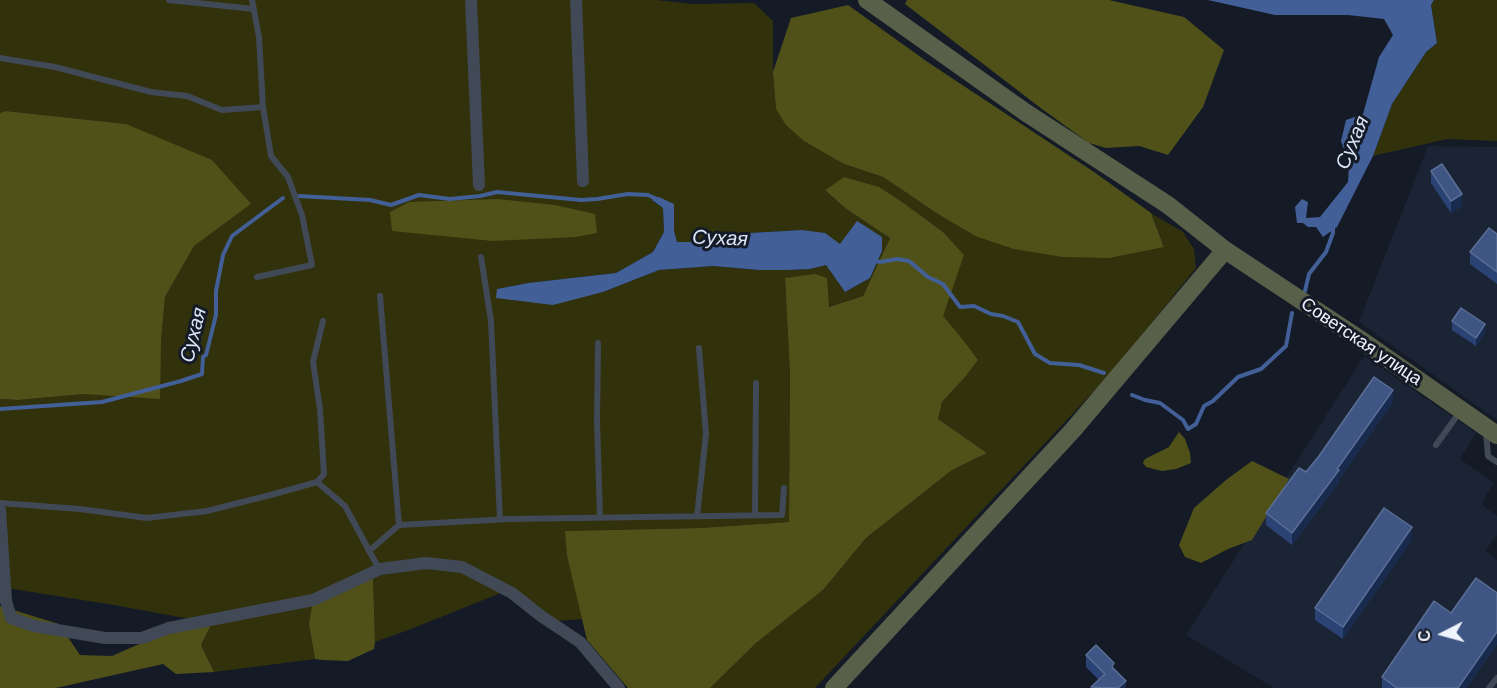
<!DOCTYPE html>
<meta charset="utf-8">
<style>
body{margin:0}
#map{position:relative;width:1497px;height:688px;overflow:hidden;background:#141b27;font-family:Helvetica,sans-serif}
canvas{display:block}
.north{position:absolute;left:1413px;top:604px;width:60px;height:60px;-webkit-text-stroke:4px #141b27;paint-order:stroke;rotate:264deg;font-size:16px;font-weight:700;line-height:24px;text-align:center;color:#eef3fc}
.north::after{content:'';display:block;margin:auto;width:21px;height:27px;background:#eef3fc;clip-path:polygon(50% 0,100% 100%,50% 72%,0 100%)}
</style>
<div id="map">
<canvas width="1497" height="688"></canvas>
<div class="north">С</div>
</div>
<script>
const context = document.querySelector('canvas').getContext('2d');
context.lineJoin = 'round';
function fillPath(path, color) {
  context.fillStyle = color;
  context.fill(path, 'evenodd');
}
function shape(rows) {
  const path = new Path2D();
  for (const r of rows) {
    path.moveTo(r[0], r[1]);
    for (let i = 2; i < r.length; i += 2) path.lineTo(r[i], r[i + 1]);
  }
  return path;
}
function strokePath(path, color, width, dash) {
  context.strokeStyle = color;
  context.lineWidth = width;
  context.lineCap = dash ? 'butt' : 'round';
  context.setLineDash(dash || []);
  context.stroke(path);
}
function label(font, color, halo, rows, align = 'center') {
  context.font = font + ' Helvetica,sans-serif';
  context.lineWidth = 6;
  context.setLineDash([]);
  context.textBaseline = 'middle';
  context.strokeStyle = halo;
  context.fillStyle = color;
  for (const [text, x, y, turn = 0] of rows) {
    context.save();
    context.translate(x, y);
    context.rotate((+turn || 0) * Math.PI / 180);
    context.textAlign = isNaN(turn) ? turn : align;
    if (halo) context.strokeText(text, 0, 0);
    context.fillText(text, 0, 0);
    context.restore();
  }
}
const built = shape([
 [1428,146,1497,147,1497,420,1359,322],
 [1364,356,1476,433,1460,459,1494,483,1481,504,1497,516,1497,535,1485,551,1497,560,1497,688,1274,688,1186,635]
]);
const green = shape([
 [0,0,657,0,693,4,754,3,773,21,773,72,776,109,844,164,883,177,938,214,975,236,1164,246,1151,213,1183,232,1194,249,1196,268,1111,373,815,688,710,688,756,643,823,590,866,538,952,470,987,453,938,419,942,402,966,376,978,360,964,341,942,316,963,255,943,232,905,204,844,177,825,190,845,208,890,238,863,296,828,307,785,279,790,375,789,522,701,528,566,531,567,556,583,619,554,621,513,588,411,629,375,642,373,578,309,624,315,659,214,672,201,645,212,623,108,604,0,587,0,399,18,400,84,394,161,341,165,297,194,246,251,204,126,124,7,111,0,113],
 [652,201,674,204,674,231,677,242,714,242,749,233,802,230,840,244,882,251,870,278,845,292,826,265,810,269,788,270,759,270,713,266,659,270,603,292,497,289,528,283,616,273,653,252,664,232,663,208],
 [1434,0,1497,0,1497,141,1447,139,1373,156,1392,104,1426,52,1437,43,1431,5]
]);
const forest = shape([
 [907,0,1109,0,1184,17,1224,50,1203,107,1168,155,1139,146,1106,148,1089,143,1042,109,905,4],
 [848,5,929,63,1094,172,1151,213,1164,247,1109,258,1063,257,1014,249,975,236,938,214,883,177,844,164,804,141,786,125,776,109,773,72,791,18],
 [6,111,126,124,212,160,251,204,194,246,165,297,161,341,160,399,84,394,18,400,0,399,0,113],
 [844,177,879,187,905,204,943,232,964,255,943,316,964,341,978,360,966,376,942,402,938,419,987,453,952,470,866,538,823,590,756,643,710,688,628,688,587,640,567,556,565,531,701,528,789,522,790,375,785,278,815,274,827,278,829,307,863,296,890,238,845,208,825,190],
 [498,199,555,205,595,214,597,233,576,237,493,241,392,231,390,212,409,202],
 [1179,432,1185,439,1190,453,1191,463,1176,469,1162,471,1146,467,1143,463,1145,459,1169,447],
 [1252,461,1289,479,1252,540,1228,549,1201,563,1185,557,1179,545,1194,508,1226,480],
 [373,577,375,642,374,649,348,661,323,660,315,659,309,624,313,601],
 [0,606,59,624,80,655,112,656,169,631,212,623,201,645,214,672,176,674,163,664,56,688,0,688]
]);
const water = shape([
 [1208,0,1434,0,1431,5,1437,43,1426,52,1392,104,1373,156,1337,227,1323,237,1316,227,1308,227,1303,223,1297,223,1295,207,1302,199,1308,202,1306,218,1320,217,1348,182,1349,165,1341,141,1346,120,1363,114,1379,57,1393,35,1384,19,1348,15,1275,15],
 [654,197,659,197,674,204,674,231,677,242,714,242,749,233,802,230,825,233,840,244,857,221,882,237,882,251,870,278,845,292,826,265,810,269,788,270,759,270,713,266,659,270,603,292,553,305,496,298,497,289,528,283,616,273,653,252,664,232,663,208,652,200]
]);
const stream = shape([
 [299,196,370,200,391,205,419,195,450,199,480,196,497,192,581,200,597,199,628,194,648,195,657,199],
 [875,261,880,262,897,259,909,261,928,277,943,284,960,307,974,306,991,314,1003,316,1018,322,1035,354,1050,363,1079,365,1104,373],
 [1305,291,1309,274,1326,252,1333,233,1333,228],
 [1132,395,1145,400,1160,403,1183,420,1188,429,1196,424,1204,406,1213,401,1238,377,1261,369,1286,346,1292,313],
 [0,409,102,402,181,381,202,374,203,357,206,355,216,315,216,291,223,255,232,236,283,198]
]);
const service = shape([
 [169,0,254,9],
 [252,0,259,37,263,107,271,156,288,177,302,215,312,265,257,277],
 [0,58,55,67,151,92,187,96,222,110,263,107],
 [481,257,491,321,500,519],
 [598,343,597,422,600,517],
 [1486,431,1488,456,1497,462],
 [1436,445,1459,413],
 [317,482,324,474,320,409,313,362,323,321],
 [0,503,80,509,147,518,207,511,278,493,317,482,345,506,379,569],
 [755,515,756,383],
 [697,516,706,434,699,348],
 [399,525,509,519,782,515,784,488],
 [369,551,399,525,380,296],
 [1489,688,1497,678]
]);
const minor = shape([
 [471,0,479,185],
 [576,0,583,181],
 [0,510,6,601,11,618,34,626,105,638,142,638,169,628,313,600,380,569,426,563,462,567,512,593,541,616,580,642,619,688]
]);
const secondary = shape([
 [867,0,1025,112,1168,205,1225,250,1358,338,1497,435],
 [834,688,1073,430,1225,250]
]);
const wall = shape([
 [1431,171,1462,206,1451,213,1431,183],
 [1497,234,1497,284,1470,264,1470,252],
 [1452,321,1485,332,1476,346,1452,330],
 [1393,402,1339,479,1339,482,1292,545,1266,525,1266,513,1306,472],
 [1412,539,1343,639,1315,620,1315,608],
 [1497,644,1466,688,1382,688,1382,677],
 [1086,655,1114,669,1126,688,1091,688,1099,680,1086,667]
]);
const shadedWall = shape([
 [1462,194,1462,206,1451,213,1451,201],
 [1485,324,1485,332,1476,346,1476,338],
 [1393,390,1393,402,1339,479,1339,482,1292,545,1292,533],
 [1412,527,1412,539,1343,639,1343,627],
 [1497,632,1497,644,1466,688,1458,688],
 [1126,681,1126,688,1118,688]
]);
const building = shape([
 [1442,164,1462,194,1451,201,1431,171,1442,164],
 [1489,228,1497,234,1497,272,1470,252,1489,228],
 [1461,308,1485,324,1476,338,1452,321,1461,308],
 [1374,377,1393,390,1337,469,1339,470,1292,533,1266,513,1299,468,1306,472,1319,456,1374,377],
 [1384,508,1412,527,1343,627,1315,608,1384,508],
 [1476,578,1497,593,1497,632,1458,688,1397,688,1382,677,1434,601,1451,613,1476,578],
 [1096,645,1114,663,1112,667,1126,681,1118,688,1091,687,1105,674,1086,655,1096,645]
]);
const streetNames = [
 ["Советская улица",1361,342,34]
];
const waterNames = [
 ["Сухая",1353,143,-67],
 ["Сухая",720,239,2],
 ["Сухая",194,335,-76]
];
fillPath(built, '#1b2434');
fillPath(green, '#31310b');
fillPath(forest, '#505118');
fillPath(water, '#425f97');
strokePath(stream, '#425f97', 4);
strokePath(service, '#414956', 6);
strokePath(minor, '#414956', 12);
strokePath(secondary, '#596049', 18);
fillPath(wall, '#2a4274');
fillPath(shadedWall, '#182b4f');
fillPath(building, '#3f5583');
strokePath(building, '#5a6e96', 1.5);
label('18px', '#eef3fc', '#141b27', streetNames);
label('italic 20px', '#dbe5f6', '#141b27', waterNames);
</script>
